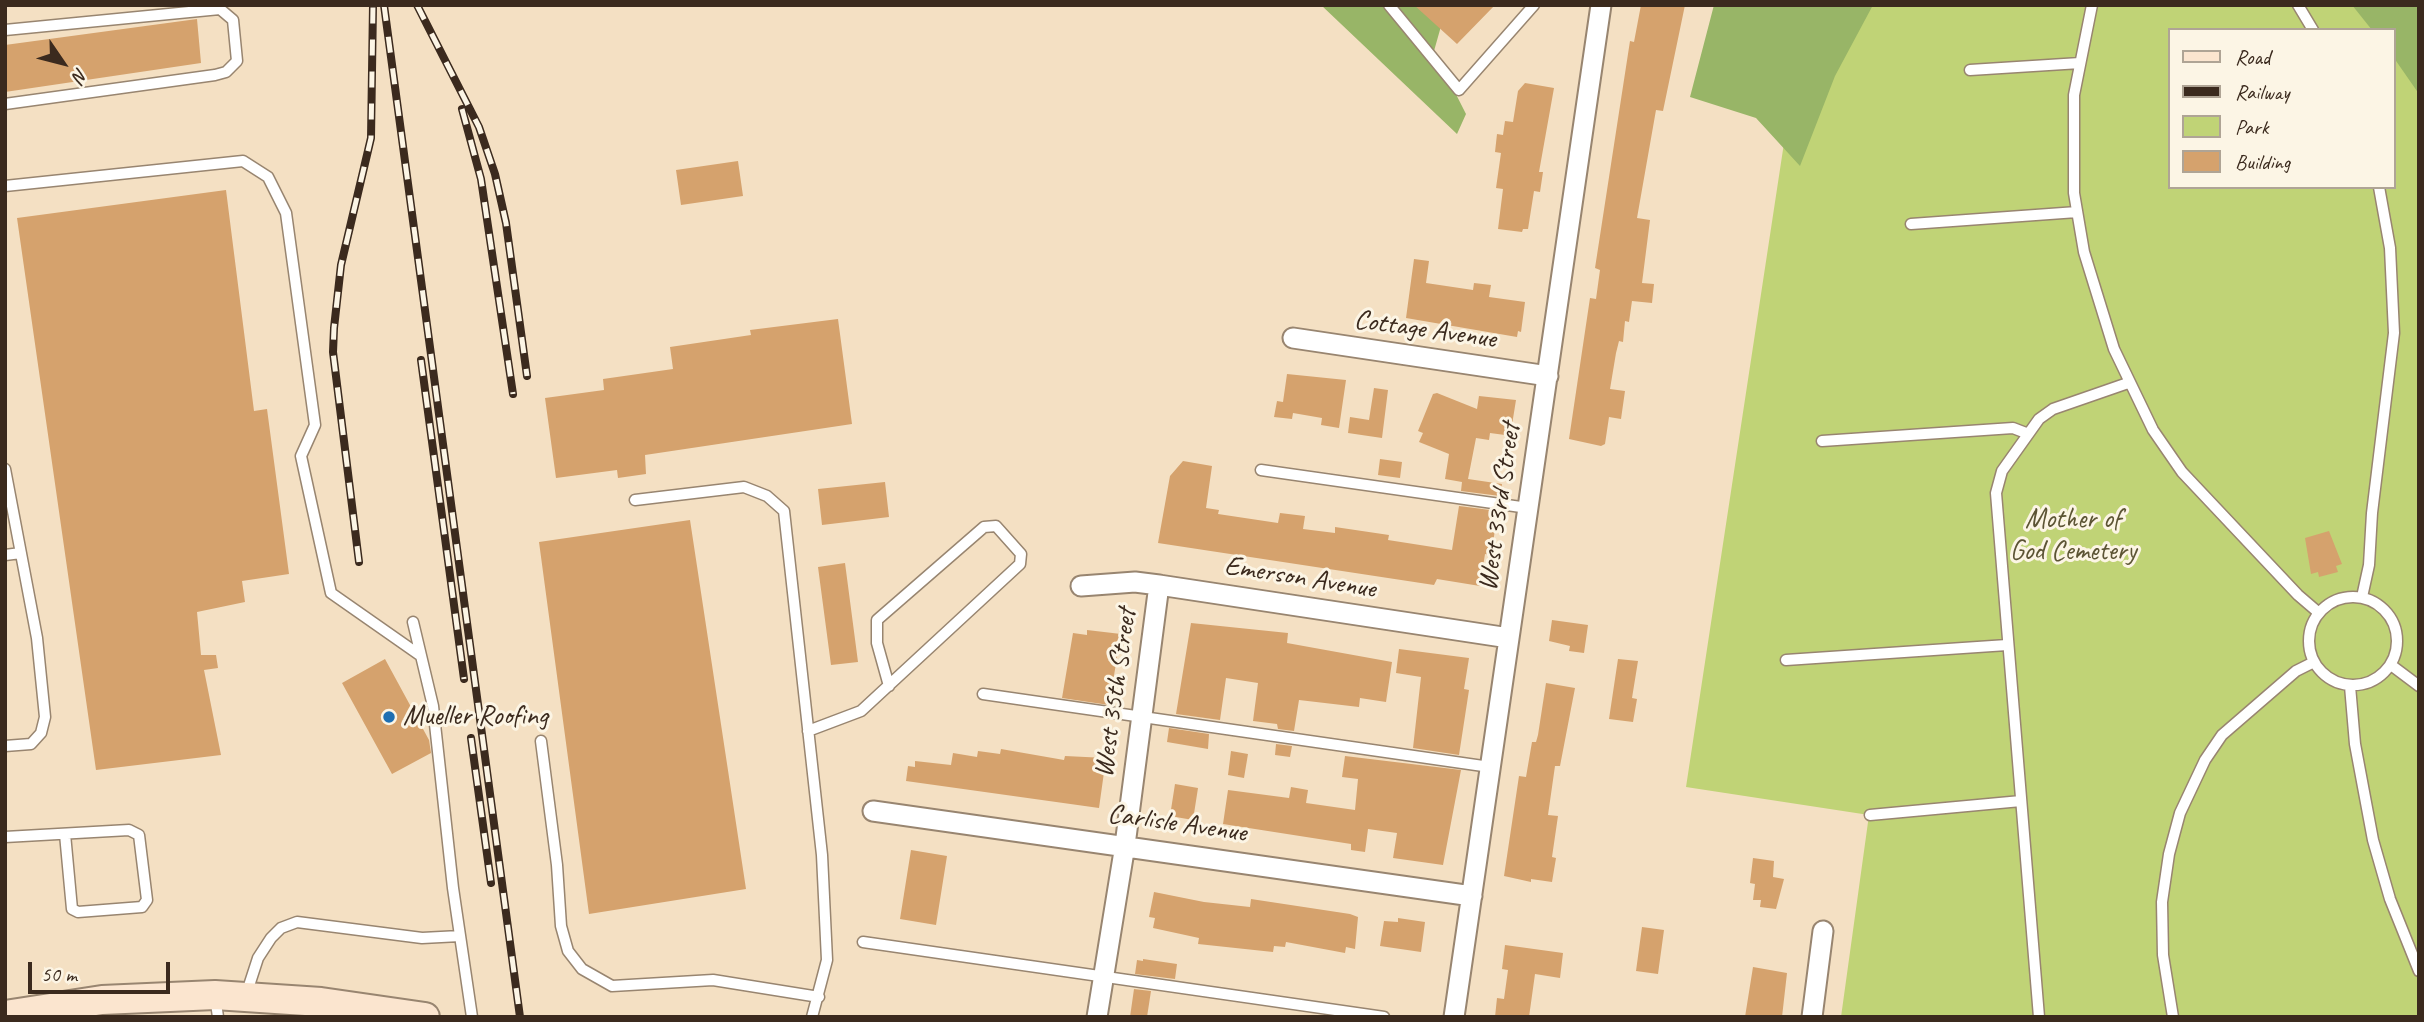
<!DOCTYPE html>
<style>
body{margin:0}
#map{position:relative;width:2424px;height:1022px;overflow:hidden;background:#f4e0c3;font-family:Caveat,sans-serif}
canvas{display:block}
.frame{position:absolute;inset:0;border:7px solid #3b2a1e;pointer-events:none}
.legend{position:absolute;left:2168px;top:28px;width:228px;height:161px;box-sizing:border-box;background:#fcf5e5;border:2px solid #afa495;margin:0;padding:9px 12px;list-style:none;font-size:21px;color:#3b2a1e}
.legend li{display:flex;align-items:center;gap:14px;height:35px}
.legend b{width:35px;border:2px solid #afa495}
.north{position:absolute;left:28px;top:28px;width:70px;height:70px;-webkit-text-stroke:5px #fcf5e5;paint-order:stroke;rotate:125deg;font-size:19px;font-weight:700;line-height:28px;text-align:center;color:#3b2a1e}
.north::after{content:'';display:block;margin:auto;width:24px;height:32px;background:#3b2a1e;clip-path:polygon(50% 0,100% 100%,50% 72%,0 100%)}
.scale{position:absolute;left:28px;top:962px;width:142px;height:32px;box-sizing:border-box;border:4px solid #3b2a1e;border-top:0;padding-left:9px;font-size:21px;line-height:24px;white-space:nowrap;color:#3b2a1e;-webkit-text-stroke:5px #fcf5e5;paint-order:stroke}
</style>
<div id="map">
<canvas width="2424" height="1022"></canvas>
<div class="frame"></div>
<ul class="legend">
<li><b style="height:9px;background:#fbe5cf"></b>Road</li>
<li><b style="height:9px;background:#3b2a1e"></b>Railway</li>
<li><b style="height:19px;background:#c0d376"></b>Park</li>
<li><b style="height:19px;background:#d5a26d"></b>Building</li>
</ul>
<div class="north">N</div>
<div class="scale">50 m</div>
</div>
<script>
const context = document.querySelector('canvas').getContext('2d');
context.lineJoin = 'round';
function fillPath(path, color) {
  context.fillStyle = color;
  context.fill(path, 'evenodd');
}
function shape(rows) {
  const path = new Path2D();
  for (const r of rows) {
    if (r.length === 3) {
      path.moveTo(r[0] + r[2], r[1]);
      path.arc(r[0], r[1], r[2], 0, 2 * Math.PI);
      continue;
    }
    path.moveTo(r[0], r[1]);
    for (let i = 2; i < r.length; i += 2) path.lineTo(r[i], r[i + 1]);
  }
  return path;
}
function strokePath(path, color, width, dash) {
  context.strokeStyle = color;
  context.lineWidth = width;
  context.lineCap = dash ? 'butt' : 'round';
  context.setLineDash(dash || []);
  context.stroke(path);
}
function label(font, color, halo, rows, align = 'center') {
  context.font = font + ' Caveat,sans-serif';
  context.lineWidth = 6;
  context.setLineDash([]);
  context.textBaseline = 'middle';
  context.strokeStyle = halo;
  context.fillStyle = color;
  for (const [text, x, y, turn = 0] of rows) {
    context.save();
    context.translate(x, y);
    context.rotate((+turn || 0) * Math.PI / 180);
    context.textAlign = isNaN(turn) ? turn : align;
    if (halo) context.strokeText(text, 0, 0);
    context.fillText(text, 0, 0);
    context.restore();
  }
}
const green = shape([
 [1805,5,2419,5,2419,1017,1841,1017,1869,815,1686,787],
 [2170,30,2394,30,2394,187,2170,187]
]);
const forest = shape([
 [1321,5,1447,5,1434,51,1466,114,1457,134],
 [1714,5,1873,5,1835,76,1800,166,1756,118,1690,97],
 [2352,5,2419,5,2419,94,2394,58,2394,30,2372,30]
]);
const building = shape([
 [1414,5,1495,5,1457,44],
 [1641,5,1685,5,1663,111,1656,110,1637,218,1650,220,1642,283,1654,284,1652,303,1632,301,1629,322,1625,321,1623,342,1619,341,1616,353,1610,389,1625,391,1621,419,1609,417,1605,444,1601,446,1569,439,1590,298,1596,299,1600,270,1595,268,1630,41,1634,42],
 [197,19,201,63,5,92,5,45],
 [1525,83,1554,88,1539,172,1543,172,1540,192,1534,191,1528,229,1523,229,1522,232,1498,229,1503,189,1496,188,1501,153,1495,152,1497,134,1503,135,1505,121,1513,122,1518,91],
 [738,161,743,196,681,205,676,170],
 [226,190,254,411,267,409,289,574,242,581,245,602,197,612,201,655,216,655,218,668,204,670,221,755,96,770,17,218],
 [1414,259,1429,261,1426,283,1473,290,1474,283,1491,285,1489,297,1525,302,1521,332,1518,331,1517,337,1406,318],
 [838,319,852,424,645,455,646,474,618,478,617,470,556,478,545,398,604,390,603,379,673,369,670,347,751,335,750,330],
 [1287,374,1346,380,1339,428,1321,425,1322,418,1293,413,1292,419,1274,417,1277,401,1283,402],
 [1374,388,1388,390,1382,438,1348,433,1350,417,1369,420],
 [1437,393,1477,409,1479,396,1516,400,1511,431,1506,430,1505,435,1490,433,1489,440,1476,438,1468,479,1502,484,1500,496,1461,491,1462,482,1445,479,1449,454,1419,442,1423,433,1418,431,1433,394],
 [1380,459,1402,462,1400,478,1378,475],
 [1183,461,1212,466,1206,508,1219,510,1218,514,1278,523,1280,513,1305,516,1303,529,1335,533,1335,527,1389,535,1388,540,1452,550,1459,506,1498,511,1491,555,1485,554,1480,586,1437,579,1434,585,1158,543,1170,476],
 [885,482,889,517,822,525,818,489],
 [690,520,746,889,589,914,539,542],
 [2329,531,2342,564,2336,566,2338,572,2319,577,2318,572,2311,574,2305,538],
 [845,563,858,662,831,665,818,567],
 [1552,620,1588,625,1584,653,1569,651,1570,646,1549,641],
 [1191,623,1288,633,1287,643,1392,662,1386,702,1360,698,1359,707,1299,700,1294,731,1278,729,1277,724,1253,721,1258,683,1226,678,1220,720,1176,714],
 [1087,630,1121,634,1109,705,1062,698,1073,633,1087,635],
 [1399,649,1469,658,1464,689,1469,690,1459,755,1413,748,1421,677,1396,673],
 [385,659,429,740,431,753,392,774,342,683],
 [1618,659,1638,661,1632,698,1637,699,1633,722,1609,719],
 [1546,683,1575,688,1560,766,1555,766,1548,815,1558,816,1552,857,1556,858,1552,882,1531,879,1531,882,1504,876,1519,776,1526,777,1532,742,1536,742,1538,735],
 [1169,728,1209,734,1208,749,1167,742],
 [1276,744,1292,746,1290,757,1275,755],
 [1001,749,1064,760,1065,756,1106,758,1099,808,906,781,908,766,915,767,915,761,951,765,953,753,977,757,978,751,1000,754],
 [1231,751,1248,754,1244,778,1228,775],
 [1345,756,1461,770,1443,865,1393,858,1397,833,1368,829,1365,852,1351,850,1351,844,1223,824,1228,790,1289,798,1291,787,1308,790,1306,803,1355,810,1358,779,1342,777],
 [1175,784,1198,788,1193,820,1170,816],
 [911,850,947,856,936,925,900,919],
 [1753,858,1774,861,1773,877,1784,879,1776,909,1760,907,1761,900,1753,900,1755,884,1750,883],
 [1154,892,1204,902,1250,907,1251,899,1350,914,1358,917,1355,949,1346,947,1345,953,1286,942,1285,947,1274,946,1273,952,1198,944,1199,938,1153,928,1155,918,1149,917],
 [1398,918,1425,922,1421,952,1380,946,1384,921,1398,922],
 [1642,927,1664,930,1658,974,1636,971],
 [1505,945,1563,953,1560,978,1535,974,1529,1017,1495,1017,1497,998,1504,999,1508,970,1502,969],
 [1143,959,1177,964,1175,979,1135,974,1137,960,1143,961],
 [1753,967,1787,973,1782,1017,1745,1017],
 [1134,989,1151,991,1147,1017,1130,1017]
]);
const lane = shape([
 [1389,5,1459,90,1534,5],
 [2092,5,2074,95,2074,193,2084,252,2114,349,2153,430,2182,472,2298,595,2319,613],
 [2298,5,2313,30],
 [5,30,220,9,233,20,237,61,226,72,215,75,5,104],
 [1970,70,2080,63],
 [5,186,243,161,268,177,286,213,315,425,301,456,331,593,421,656],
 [1911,224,2077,212],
 [1822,441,2013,428,2026,433],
 [5,469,37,638,45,717,41,733,31,744,5,746],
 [1261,470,1528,508],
 [635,500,744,487,767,496,784,511,822,855,827,960,812,1017],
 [5,555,21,553],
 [2353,641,44],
 [2362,597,2369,565,2372,513,2394,333,2390,248,2379,187],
 [413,622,433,706,453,888,472,1017],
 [1786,660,2007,645],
 [2391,665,2419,686],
 [2350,686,2355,744,2373,840,2390,899,2419,971],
 [983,694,1490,767],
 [808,731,861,711,1020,564,1021,554,996,526,984,527,877,620,877,643,889,686],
 [541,741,557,865,561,926,568,951,582,969,612,986,713,980,819,997],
 [1870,815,2021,801],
 [5,837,129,830,139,835,147,900,142,907,78,912,72,909,65,834],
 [863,942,1384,1017],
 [246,995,258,958,271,938,281,928,297,922,422,938,460,936],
 [215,996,218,1017],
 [2039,1017,1996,493,2002,471,2039,419,2053,409,2128,383],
 [2173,1017,2163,955,2162,902,2169,854,2180,813,2205,760,2222,735,2296,671,2314,662]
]);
const street = shape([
 [1293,338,1548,376],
 [1081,586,1135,582,1159,585,1509,638],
 [873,811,1472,896],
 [1097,1017,1125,845,1159,585],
 [1454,1017,1601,5],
 [1812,1017,1823,931]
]);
const secondary = shape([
 [5,1015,102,1000,215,995,321,1002,425,1017]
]);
const rail = shape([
 [384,5,520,1017],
 [417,5,479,127,495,174,506,223,527,376],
 [462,109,481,179,513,394],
 [421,360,464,679],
 [359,562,333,352,334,328,341,265,371,138,373,5],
 [471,738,491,883]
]);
const markers = [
 [389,717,7,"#1f6fb2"]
];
const streetNames = [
 ["Cottage Avenue",1425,330,8],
 ["West 33rd Street",1500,507,-82],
 ["Emerson Avenue",1300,578,9],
 ["West 35th Street",1116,693,-82],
 ["Carlisle Avenue",1177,824,8]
];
const parkNames = [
 ["Mother of",2073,520],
 ["God Cemetery",2073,552]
];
const poiNames = [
 ["Mueller Roofing",403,717]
];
fillPath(green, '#c0d376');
fillPath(forest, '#98b567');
fillPath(building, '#d5a26d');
strokePath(lane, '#988570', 13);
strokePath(street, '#988570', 23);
strokePath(secondary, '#988570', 32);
strokePath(lane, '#fff', 10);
strokePath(street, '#fff', 19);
strokePath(secondary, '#fbe5cf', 28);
strokePath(rail, '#3b2a1e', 8);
strokePath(rail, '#fcf5e5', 5, [16]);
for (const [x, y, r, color] of markers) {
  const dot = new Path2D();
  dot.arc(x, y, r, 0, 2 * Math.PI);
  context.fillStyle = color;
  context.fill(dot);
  strokePath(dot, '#fcf5e5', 2.5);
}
label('28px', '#3b2a1e', '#fcf5e5', streetNames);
label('28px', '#5c5434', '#fcf5e5', parkNames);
label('28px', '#3b2a1e', '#fcf5e5', poiNames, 'left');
</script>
